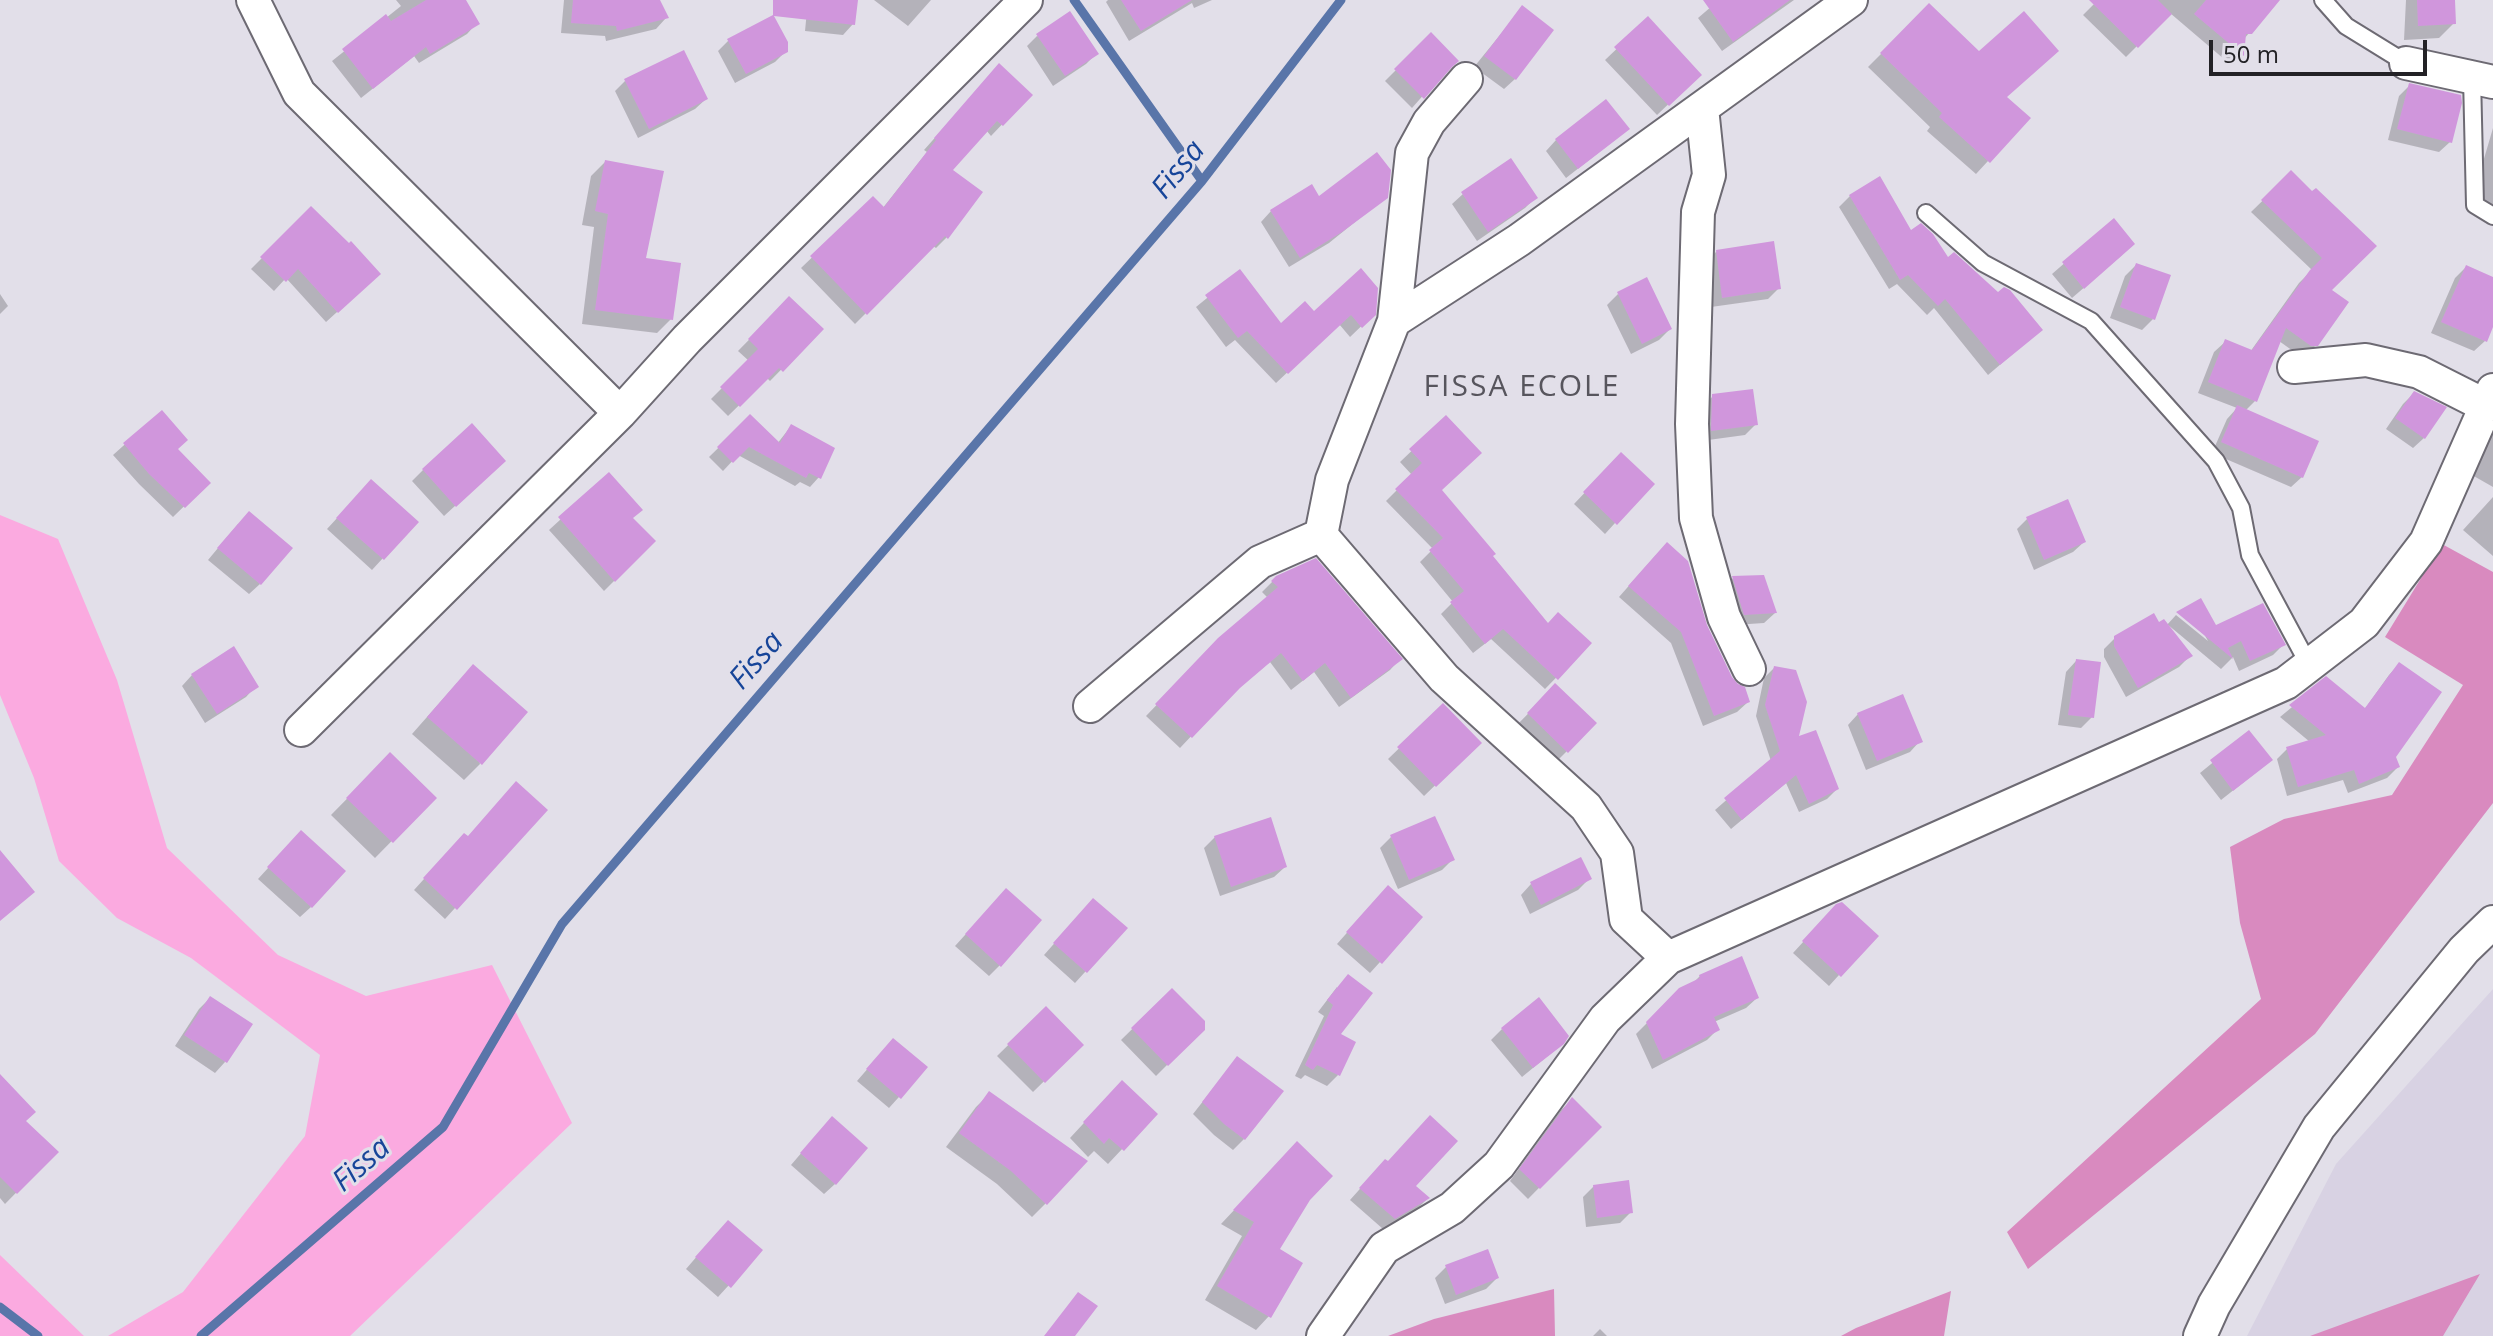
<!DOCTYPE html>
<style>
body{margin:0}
#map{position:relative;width:2493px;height:1336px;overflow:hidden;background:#e2dfe9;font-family:"Open Sans",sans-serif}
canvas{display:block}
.scale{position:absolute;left:2209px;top:40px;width:218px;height:36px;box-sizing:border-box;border:4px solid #232226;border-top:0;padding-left:10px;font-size:24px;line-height:28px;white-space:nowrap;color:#232226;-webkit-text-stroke:6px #e2dfe9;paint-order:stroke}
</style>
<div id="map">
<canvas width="2493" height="1336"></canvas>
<div class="scale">50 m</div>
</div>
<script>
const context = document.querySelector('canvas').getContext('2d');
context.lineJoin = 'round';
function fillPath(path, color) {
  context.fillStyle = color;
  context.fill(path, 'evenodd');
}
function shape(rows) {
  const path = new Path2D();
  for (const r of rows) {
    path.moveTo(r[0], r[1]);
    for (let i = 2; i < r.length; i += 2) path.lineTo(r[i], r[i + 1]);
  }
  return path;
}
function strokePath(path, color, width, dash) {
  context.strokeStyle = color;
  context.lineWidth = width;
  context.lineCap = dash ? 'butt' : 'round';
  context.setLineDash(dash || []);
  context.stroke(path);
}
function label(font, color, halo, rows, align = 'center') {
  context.font = font + ' "Open Sans",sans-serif';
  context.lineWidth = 6;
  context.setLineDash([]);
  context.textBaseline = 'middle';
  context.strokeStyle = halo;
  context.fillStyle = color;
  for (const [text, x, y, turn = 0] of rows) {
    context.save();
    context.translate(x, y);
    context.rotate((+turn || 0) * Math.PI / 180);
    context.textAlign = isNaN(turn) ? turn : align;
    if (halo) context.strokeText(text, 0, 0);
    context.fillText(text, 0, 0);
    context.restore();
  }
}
const built = shape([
 [2493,989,2493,1336,2247,1336,2336,1164]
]);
const green = shape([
 [0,515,58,539,117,680,167,848,278,955,366,996,492,965,572,1123,350,1336,108,1336,183,1292,305,1136,320,1055,191,958,117,918,59,861,34,778,0,695],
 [0,1255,84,1336,0,1336]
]);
const forest = shape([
 [2442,544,2493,572,2493,803,2315,1034,2028,1269,2007,1232,2261,999,2240,923,2230,847,2284,819,2392,795,2463,685,2385,637],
 [2480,1274,2443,1336,2310,1336],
 [1554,1289,1555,1336,1388,1336,1434,1319],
 [1951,1291,1944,1336,1841,1336,1856,1328]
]);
const shadow = shape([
 [396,0,463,0,477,23,467,34,419,63,414,56,361,98,332,61,401,6],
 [564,0,657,0,666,18,656,29,606,41,605,36,561,33],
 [808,0,856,0,853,24,843,35,805,31],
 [874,0,931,0,908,26],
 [1108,0,1212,0,1194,8,1192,3,1129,41,1106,2],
 [1719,0,1794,0,1722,51,1698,18],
 [2098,0,2259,0,2250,32,2243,40,2242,55,2231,65,2170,13,2126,57,2083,15],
 [2406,0,2453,0,2454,23,2439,38,2404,40],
 [1929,6,2005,97,1988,161,1976,174,1927,131,1930,127,1868,67],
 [1522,8,1515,79,1504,89,1474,67],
 [1648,19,1699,75,1657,115,1605,60],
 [1431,35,1442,74,1412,108,1385,81],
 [1037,36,1096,54,1086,64,1053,86,1027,46],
 [729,40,786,51,775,62,735,83,718,51],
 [989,77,1030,95,991,136,986,130,950,170,947,237,936,248,933,246,855,324,801,268,873,199,882,209,927,152,924,150],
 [625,81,706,99,695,109,638,138,615,91],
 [2410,85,2450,142,2439,152,2388,140,2399,96],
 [2493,128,2493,210,2471,203],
 [1616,139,1566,178,1546,151,1556,140],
 [605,162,644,260,671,319,657,333,582,324,594,227,582,225,591,176],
 [2291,173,2312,194,2329,290,2317,344,2305,356,2300,356,2279,341,2255,401,2245,411,2302,477,2291,487,2212,453,2227,419,2237,408,2198,393,2214,352,2225,342,2250,352,2299,283,2312,270,2251,212],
 [1463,194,1535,198,1525,208,1477,241,1452,204],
 [1850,196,1910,232,1947,260,2029,340,1988,375,1934,308,1927,315,1897,284,1889,289,1839,207],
 [1386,197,1329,243,1289,267,1261,222,1271,211,1319,199],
 [311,209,349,246,368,284,326,322,286,278,274,291,251,269],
 [2113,221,2122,255,2072,298,2052,274],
 [1717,251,1779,288,1768,299,1711,307,1706,262],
 [2136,265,2153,319,2142,330,2110,318,2125,276],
 [2466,267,2493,279,2493,322,2485,341,2474,351,2431,333,2455,278],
 [1239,272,1281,326,1313,314,1374,314,1350,337,1339,324,1276,383,1235,340,1226,347,1196,307],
 [0,294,8,306,0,314],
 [1618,294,1670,329,1659,340,1631,354,1607,305],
 [789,299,821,329,770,381,767,378,728,416,711,399,749,361,738,351],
 [2414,393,2424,438,2413,448,2386,429,2403,404],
 [1713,396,1756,424,1745,435,1701,441,1702,407],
 [161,412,176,450,208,483,173,517,139,484,113,455],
 [750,417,777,444,791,426,819,477,810,487,800,482,795,486,738,455,723,471,709,457],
 [1446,418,1440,491,1547,626,1589,644,1545,689,1491,639,1473,653,1441,614,1453,602,1420,562,1433,549,1386,501,1412,475,1400,462],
 [2493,431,2493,487,2472,475],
 [1610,466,1615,523,1605,534,1574,504],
 [423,470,492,472,444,516,412,481],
 [609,475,631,519,654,541,604,591,549,530],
 [361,492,416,522,372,570,327,529],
 [2493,497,2493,556,2463,530],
 [2028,518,2084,542,2073,552,2034,570,2017,529],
 [238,524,260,584,249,594,208,560],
 [1656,555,1705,626,1730,678,1748,702,1737,712,1703,726,1671,643,1619,597],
 [1277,577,1400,659,1390,670,1339,707,1314,672,1291,690,1270,662,1229,696,1180,748,1146,716,1219,640,1268,598,1262,592],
 [1733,578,1775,613,1764,623,1734,625,1723,589],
 [2176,615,2208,641,2203,632,2215,627,2283,645,2273,655,2239,671,2233,657,2221,669,2167,624,2190,656,2179,667,2126,697,2104,657,2104,649,2115,638,2158,625,2166,626],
 [2076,661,2092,717,2081,728,2058,725,2066,672],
 [2399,664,2394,757,2398,767,2387,778,2348,793,2343,780,2287,796,2277,759,2288,748,2310,742,2280,717,2326,679,2364,710,2389,675],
 [1774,668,1797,740,1837,789,1827,799,1799,812,1786,783,1731,829,1715,810,1771,761,1756,716,1764,678],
 [192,675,256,686,246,697,205,723,182,686],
 [457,683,480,764,464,780,412,734],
 [1555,686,1594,724,1556,762,1518,724],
 [1443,706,1479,743,1424,796,1388,759],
 [1858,714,1920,741,1910,752,1866,770,1848,725],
 [2249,733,2259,770,2221,800,2200,773],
 [390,755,434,798,375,858,331,815],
 [1215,837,1285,867,1274,877,1220,896,1204,848],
 [1391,837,1452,860,1442,870,1398,889,1380,848],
 [290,844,311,907,300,917,258,879],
 [454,846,455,908,445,919,414,890],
 [1589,879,1578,890,1530,914,1521,895,1531,884],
 [1377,899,1380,962,1370,973,1337,944],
 [995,902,1000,965,989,976,955,946],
 [1083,911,1125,928,1075,983,1044,955],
 [1826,917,1839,975,1829,986,1793,953],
 [1700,976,1757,998,1746,1008,1714,1022,1718,1029,1707,1040,1652,1069,1636,1034,1680,990,1692,984],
 [1337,987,1338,1075,1327,1086,1305,1075,1301,1079,1295,1076,1324,1016,1318,1012],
 [1172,990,1203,1029,1156,1076,1121,1040],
 [210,998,225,1062,215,1073,175,1046,199,1009],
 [1046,1008,1081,1045,1033,1092,997,1056],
 [1502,1029,1550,1054,1522,1077,1491,1040],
 [883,1051,925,1068,889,1108,857,1081],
 [1237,1058,1244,1139,1233,1150,1214,1135,1193,1114],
 [0,1091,24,1121,56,1152,5,1204,0,1198],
 [990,1093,1046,1203,1032,1217,997,1184,946,1147,976,1107],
 [1108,1097,1155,1114,1108,1164,1094,1151,1088,1157,1070,1138],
 [1572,1100,1599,1127,1528,1199,1510,1181,1561,1110],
 [821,1130,835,1184,824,1194,791,1165],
 [1284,1157,1308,1199,1277,1250,1269,1316,1256,1330,1205,1300,1242,1236,1221,1224],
 [1387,1163,1427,1199,1417,1209,1383,1229,1350,1200,1375,1172],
 [1594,1186,1631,1212,1620,1223,1586,1227,1583,1197],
 [717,1233,760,1251,718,1297,686,1269],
 [1487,1252,1497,1278,1486,1289,1445,1304,1435,1278,1446,1267],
 [1600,1329,1607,1336,1593,1336]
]);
const stream = shape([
 [1074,0,1202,181],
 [0,1307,38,1336],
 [201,1336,443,1127,562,924,1202,181,1341,0]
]);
const building = shape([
 [426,0,466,0,480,24,430,54,426,47,373,89,342,49,386,14,391,21],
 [573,0,660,0,669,18,617,31,616,26,571,23],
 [773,0,858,0,855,25,774,16,788,42,788,52,746,74,727,39,773,15],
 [1121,0,1192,0,1141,31],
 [1703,0,1790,0,1733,42],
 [2089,0,2158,0,2172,14,2138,48],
 [2206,0,2280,0,2252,34,2246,34,2244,56,2194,14],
 [2417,0,2455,0,2456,24,2418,26],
 [1929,3,1979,51,2024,11,2059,51,2007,97,2031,118,1990,163,1939,117,1942,113,1880,53],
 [1522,5,1554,30,1516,80,1484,56],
 [1070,11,1099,54,1065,76,1036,34],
 [1648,16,1702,75,1669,106,1614,47],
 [1431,32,1459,61,1452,67,1424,99,1394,69],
 [684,50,708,99,649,129,624,79],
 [999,63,1033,95,1003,126,997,121,953,170,983,192,948,239,945,236,867,315,810,256,873,196,884,207,936,140,934,138],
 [2409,83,2461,95,2462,103,2452,143,2397,129],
 [1606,99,1630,129,1578,169,1555,139],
 [1377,152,1391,170,1388,198,1342,232,1300,258,1270,210,1312,184,1319,196],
 [1511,158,1538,198,1488,232,1461,192],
 [605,160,664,171,646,258,681,263,673,320,595,310,608,214,595,211],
 [2291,170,2312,191,2316,188,2377,246,2332,290,2349,302,2318,346,2311,346,2286,328,2257,402,2208,382,2225,339,2252,350,2310,270,2322,258,2261,200],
 [1880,176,1911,230,1921,223,1933,234,1948,257,1954,252,1998,292,2004,287,2010,290,2043,330,2000,365,1945,299,1938,306,1908,275,1900,280,1849,195],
 [311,206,349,243,351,241,381,274,338,313,298,269,286,282,260,257],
 [2114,218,2135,244,2084,289,2062,262],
 [1774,241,1781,289,1722,298,1716,250],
 [2136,263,2171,275,2155,320,2120,307],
 [2466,265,2493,277,2493,327,2487,342,2441,322],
 [1361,268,1378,288,1376,315,1362,328,1351,315,1288,374,1247,331,1238,338,1205,295,1240,269,1281,323,1305,301,1314,311],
 [1647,277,1672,329,1642,344,1617,292],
 [789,296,824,329,783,372,779,368,740,407,720,387,758,349,748,339],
 [1753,389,1758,425,1711,431,1712,394],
 [2414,391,2447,407,2425,439,2395,418],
 [2237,405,2319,441,2303,478,2221,442],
 [162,410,188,440,178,449,211,483,185,508,149,474,123,443],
 [750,414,780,443,791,424,835,448,821,479,809,473,806,478,749,447,733,463,717,447],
 [1446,415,1482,453,1442,490,1496,554,1493,556,1548,623,1558,612,1592,643,1558,680,1503,629,1485,644,1450,602,1464,591,1429,550,1443,538,1395,489,1422,463,1409,449],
 [472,423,506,461,456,507,422,469],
 [1621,452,1655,484,1617,525,1583,492],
 [609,472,643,510,633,518,656,541,615,582,558,517],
 [371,479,419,522,384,560,336,518],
 [2068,499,2086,542,2044,560,2026,517],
 [249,511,293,548,261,585,217,548],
 [1667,542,1688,561,1707,625,1732,677,1738,684,1745,687,1750,702,1714,716,1681,632,1628,586],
 [1316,558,1403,659,1351,698,1325,663,1303,681,1281,653,1240,688,1192,738,1155,704,1218,638,1278,587,1271,581,1276,576],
 [1764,575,1777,613,1744,615,1732,576],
 [2201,598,2216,625,2263,603,2286,645,2250,661,2241,641,2228,648,2233,659,2176,612],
 [2154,613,2159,622,2164,619,2193,656,2138,688,2114,646,2114,636],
 [234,646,259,687,217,714,191,674],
 [2076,659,2101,662,2094,718,2068,715],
 [2399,662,2442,692,2396,757,2400,767,2359,784,2354,770,2298,787,2286,747,2326,735,2289,705,2326,676,2365,708],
 [473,664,528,712,482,765,427,717],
 [1774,666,1796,670,1807,702,1799,736,1816,730,1839,789,1809,804,1796,775,1742,820,1724,798,1780,751,1765,705],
 [1555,683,1597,723,1568,753,1527,713],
 [1903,694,1923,742,1877,761,1857,713],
 [1443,703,1482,743,1436,787,1397,747],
 [2249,730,2273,760,2233,791,2210,760],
 [390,752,437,798,393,843,346,798],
 [516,781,548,810,457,910,423,878,464,833,468,836],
 [1435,816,1455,860,1409,880,1390,835],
 [1271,817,1287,867,1231,887,1214,836],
 [301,830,346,871,312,908,267,867],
 [0,850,35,892,0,921],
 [1581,857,1592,879,1541,905,1530,882],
 [1388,885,1423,917,1382,964,1346,932],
 [1006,888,1042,920,1001,967,965,934],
 [1093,898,1128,928,1087,973,1053,943],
 [1842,902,1879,936,1841,977,1802,941,1836,904],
 [1742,956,1759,998,1714,1017,1720,1030,1663,1060,1646,1022,1679,988,1700,978,1699,975],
 [1348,974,1373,993,1341,1034,1356,1042,1340,1076,1317,1065,1313,1070,1305,1065,1333,1005,1327,1000],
 [1172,988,1205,1021,1205,1030,1168,1066,1131,1028],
 [210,996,253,1024,227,1063,184,1035],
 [1539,997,1569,1036,1564,1044,1533,1068,1501,1028],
 [1046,1006,1084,1045,1045,1083,1007,1044],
 [893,1038,928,1067,901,1099,866,1069],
 [1237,1056,1284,1091,1245,1140,1224,1124,1202,1102],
 [0,1074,36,1112,26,1121,59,1152,17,1194,0,1177],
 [1122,1080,1158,1114,1124,1151,1109,1138,1104,1144,1083,1122],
 [989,1091,1088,1161,1047,1205,1011,1171,959,1133],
 [1572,1097,1602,1127,1540,1189,1519,1169],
 [1430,1115,1458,1141,1416,1186,1430,1198,1395,1219,1359,1188,1385,1159,1388,1161],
 [832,1116,868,1148,836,1185,800,1153],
 [1297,1141,1333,1176,1310,1200,1280,1249,1303,1263,1271,1318,1217,1286,1254,1222,1233,1210],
 [1629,1180,1633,1213,1597,1218,1593,1185],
 [728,1220,763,1250,731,1288,695,1257],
 [1488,1249,1499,1278,1456,1295,1445,1265],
 [1078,1292,1098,1306,1075,1336,1044,1336]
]);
const service = shape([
 [2323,0,2346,26,2406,63],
 [2472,77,2475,205,2493,216],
 [1926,213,1983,263,2091,321,2216,461,2241,508,2250,555,2309,665]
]);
const minor = shape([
 [253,0,299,93,620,413],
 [2406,63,2493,82],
 [1466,79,1429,122,1412,153,1394,321,1332,480,1321,535,1444,678,1586,807,1617,853,1626,919,1668,958],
 [1702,108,1709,175,1698,212,1692,424,1696,518,1724,617,1749,669],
 [1394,321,1519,240,1851,0],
 [2294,367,2366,360,2419,372,2486,406],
 [1090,706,1260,562,1321,535],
 [301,730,620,413,687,339,1026,0],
 [1323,1336,1384,1248,1452,1208,1499,1165,1605,1019,1668,958,2286,683,2364,623,2426,542,2493,390],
 [2200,1336,2214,1305,2319,1127,2464,950,2493,922]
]);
const waterNames = [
 ["Fissa",1179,170,-51],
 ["Fissa",757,661,-49],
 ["Fissa",362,1165,-41]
];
const neighbourhoodNames = [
 ["FISSA ECOLE",1522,387]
];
fillPath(built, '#d8d2e3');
fillPath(green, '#fbaae0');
fillPath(forest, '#d98abf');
fillPath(shadow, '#0003');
strokePath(stream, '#5975a9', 9);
fillPath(building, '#d096dc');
strokePath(service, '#6d6a73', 20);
strokePath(minor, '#6d6a73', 36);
strokePath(service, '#fff', 16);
strokePath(minor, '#fff', 32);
label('italic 30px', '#174599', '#e2dfe9', waterNames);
context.letterSpacing = '2px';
label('30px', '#57555d', '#e2dfe9', neighbourhoodNames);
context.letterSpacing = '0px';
</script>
